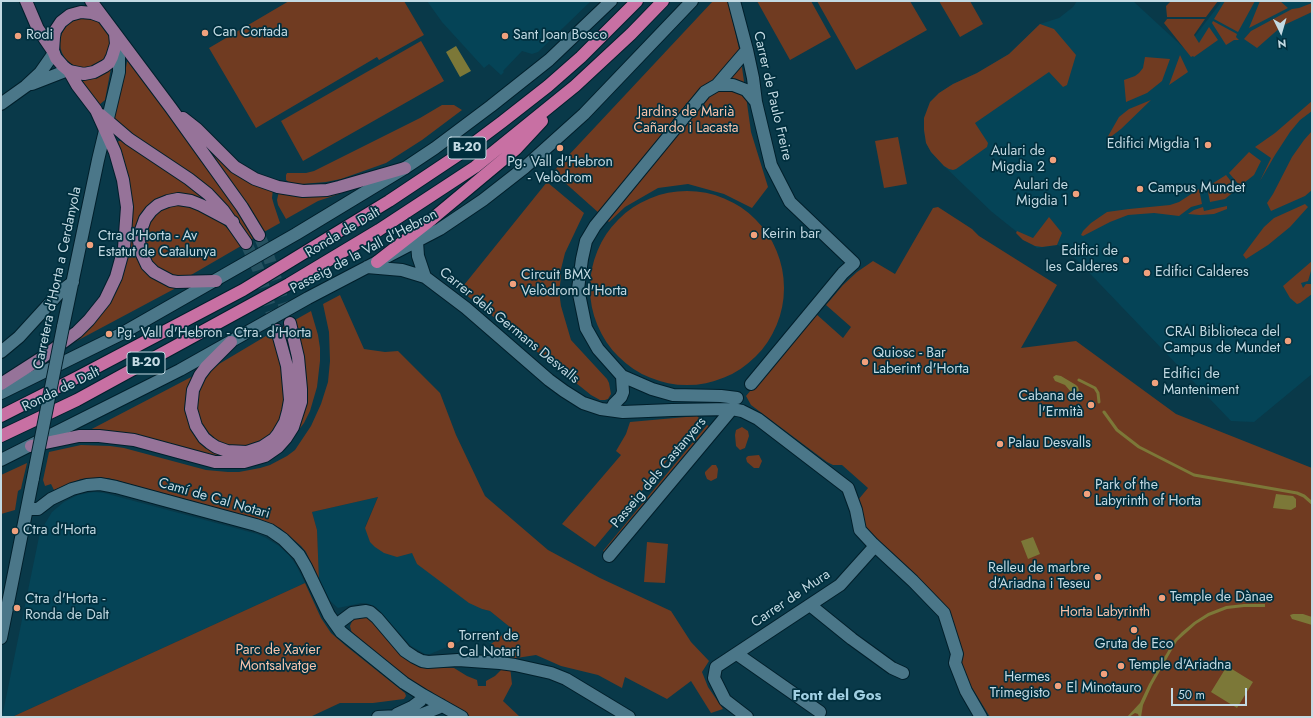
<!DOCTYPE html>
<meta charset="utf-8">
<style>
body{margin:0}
#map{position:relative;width:1313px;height:718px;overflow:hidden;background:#093949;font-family:Jost,sans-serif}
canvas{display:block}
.frame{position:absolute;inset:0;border:2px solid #c3dae3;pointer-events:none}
.north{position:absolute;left:1261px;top:12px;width:40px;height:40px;-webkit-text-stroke:3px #002f3e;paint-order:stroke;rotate:175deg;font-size:11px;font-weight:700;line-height:16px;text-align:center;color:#c3dae3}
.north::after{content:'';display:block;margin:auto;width:14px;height:18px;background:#c3dae3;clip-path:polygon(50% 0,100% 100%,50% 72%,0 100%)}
.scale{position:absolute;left:1171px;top:688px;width:76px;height:18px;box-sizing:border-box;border:2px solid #c3dae3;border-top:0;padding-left:5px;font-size:12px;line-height:14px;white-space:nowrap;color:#c3dae3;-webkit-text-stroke:3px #002f3e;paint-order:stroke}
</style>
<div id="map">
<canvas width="1313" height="718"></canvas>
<div class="frame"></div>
<div class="north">N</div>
<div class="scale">50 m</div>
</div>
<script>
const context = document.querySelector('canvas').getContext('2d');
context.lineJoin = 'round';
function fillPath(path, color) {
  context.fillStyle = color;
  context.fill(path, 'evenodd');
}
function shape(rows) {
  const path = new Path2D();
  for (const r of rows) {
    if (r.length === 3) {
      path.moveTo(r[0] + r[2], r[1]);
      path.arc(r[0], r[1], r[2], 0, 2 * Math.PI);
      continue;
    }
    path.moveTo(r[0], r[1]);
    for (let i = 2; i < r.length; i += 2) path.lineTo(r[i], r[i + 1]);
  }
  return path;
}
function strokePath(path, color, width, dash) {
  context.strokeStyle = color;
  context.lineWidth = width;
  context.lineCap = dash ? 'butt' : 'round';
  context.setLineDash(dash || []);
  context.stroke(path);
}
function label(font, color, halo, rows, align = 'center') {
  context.font = font + ' Jost,sans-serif';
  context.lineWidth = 3.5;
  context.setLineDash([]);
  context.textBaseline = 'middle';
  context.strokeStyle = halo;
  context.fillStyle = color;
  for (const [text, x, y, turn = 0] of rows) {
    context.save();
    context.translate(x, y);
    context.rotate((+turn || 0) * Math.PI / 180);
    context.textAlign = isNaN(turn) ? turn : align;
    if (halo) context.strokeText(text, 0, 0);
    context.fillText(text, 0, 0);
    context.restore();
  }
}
const built = shape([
 [427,1,591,1,538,52,532,54,522,51,503,71,504,72,501,75,489,64,484,68,442,22],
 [1077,1,1133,1,1185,49,1222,1,1312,1,1312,374,1254,422,1231,421,1077,260,1058,245,1037,248,992,212,944,166,931,152,926,143,924,130,924,118,930,102,939,93,953,84,977,73,1009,54,1040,24,1059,18,1073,7],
 [94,492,104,493,257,534,266,538,279,546,289,555,296,565,305,583,12,717,2,717,39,537,43,527,52,512,64,502,78,495],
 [378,497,366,524,365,528,412,553,482,609,490,611,511,628,491,644,482,638,475,636,466,638,456,643,454,640,446,644,447,647,430,654,425,654,411,646,376,607,366,603,361,603,338,608,328,599,319,580,317,530,312,512]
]);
const green = shape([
 [289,1,404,1,424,35,379,60,377,57,256,128,209,48],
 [713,1,728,1,740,53,751,132,768,187,752,208,724,194,688,184,658,188,625,207,609,222,553,172],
 [757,1,811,1,831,37,790,60],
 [817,1,910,1,927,30,856,70],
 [939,1,970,1,983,24,960,37],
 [1171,1,1218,1,1206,17,1167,17,1166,6],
 [1225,1,1255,1,1238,32,1214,19],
 [1260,1,1280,1,1288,8,1249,28],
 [1312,3,1312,12,1282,26,1257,48,1244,39,1251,31,1292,9,1299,8],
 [85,43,25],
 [1167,19,1205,19,1194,35,1199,43,1209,27,1218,40,1194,57,1193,56,1191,57,1164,23],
 [1213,21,1237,34,1236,37,1239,40,1234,40,1226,45,1212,23],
 [1040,24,1054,29,1076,55,1067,85,1063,87,1049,72,975,123,988,143,987,147,956,169,953,170,949,169,944,166,931,152,926,143,924,130,924,118,930,102,939,93,953,84,977,73,1009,54],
 [421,41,444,81,303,161,281,121],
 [1180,55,1188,72,1169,85],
 [1145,57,1170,59,1162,81,1147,93,1126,102,1124,80,1135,76,1139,73,1143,68],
 [129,60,235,206,254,238,250,240,245,231,113,118,120,77,124,78,127,62],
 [111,68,105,100,99,105,81,79,98,76],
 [1151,100,1121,129,1108,139,1107,138,1119,117,1129,109],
 [1312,101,1312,111,1300,120,1290,132,1275,155,1260,181,1271,158,1255,147,1275,133],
 [442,105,454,105,462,110,422,140,386,163,341,179,326,182,302,184,290,183,286,180,286,175,287,173,306,173,314,171,420,118],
 [1312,131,1312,190,1305,196,1271,211,1267,203,1273,194,1292,157,1304,140],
 [898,137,907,184,884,188,875,141],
 [119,141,121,141,190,187,207,202,163,200,135,244,176,288,71,344,78,337,126,253,116,143],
 [208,148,273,189,272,198,274,205,280,223,264,232,252,212,208,150],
 [1249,152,1261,161,1254,175,1240,186,1229,173],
 [1226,175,1237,189,1225,199,1210,202,1207,187],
 [547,182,584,213,565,253,561,269,561,278,559,291,561,306,571,340,607,379,609,383,611,394,608,399,605,400,600,400,591,395,460,290],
 [1199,189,1202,204,1191,207,1179,216,1154,213,1128,215,1110,222,1083,236,1081,235,1083,231,1091,223,1107,212,1129,209,1170,205,1179,202],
 [349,190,342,193,318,201,286,219,278,205,277,200,279,191],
 [687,288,97],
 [186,204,219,220,228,229,241,246,191,275,180,275,179,279,150,264,142,236,154,213,168,205],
 [1305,204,1308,207,1290,227,1268,245,1246,259,1243,255,1264,227,1274,218],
 [1227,206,1227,209,1214,214,1200,215,1188,214,1194,210,1203,207,1204,211],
 [938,207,972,229,979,236,1057,285,1021,348,1076,341,1176,414,1312,468,1312,717,990,717,963,673,947,613,864,529,858,500,868,488,842,465,833,465,827,462,751,405,746,396,815,313,843,338,851,327,826,305,843,285,857,272,873,261,895,274,933,208],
 [1049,217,1062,233,1057,245,1042,247,1035,246,1023,240,1016,233,1017,231,1033,238],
 [1312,261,1312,270,1311,271,1308,281,1301,283,1303,288,1306,284,1312,284,1312,294,1300,303,1297,304,1290,298,1283,286],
 [340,295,364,349,385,352,398,351,440,393,456,435,485,496,548,550,600,578,671,611,691,642,709,661,702,672,708,687,723,709,711,713,691,681,667,699,625,677,622,688,598,675,561,666,536,655,510,659,491,644,511,628,490,611,482,609,469,603,417,564,412,553,397,557,384,553,375,547,370,542,365,528,378,497,312,512,317,530,319,580,306,552,301,546,280,528,261,520,108,478,90,478,81,479,54,490,51,484,45,486,43,480,49,452,81,445,110,446,124,448,206,470,228,472,239,472,260,468,270,465,287,456,295,450,311,426,321,404,328,382,330,361,329,332,323,304],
 [311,311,318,335,320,348,320,361,317,387,310,411,304,423,288,444,306,385,305,368,295,320],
 [285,326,294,364,297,384,297,406,291,424,281,440,266,452,249,458,232,460,223,460,206,457,139,438,121,434,107,432,86,432,197,374,190,388,188,403,188,411,193,426,202,439,214,449,230,455,248,455,265,449,272,443,284,430,291,414,293,405,293,380,291,363,282,327],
 [271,333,283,372,285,407,274,435,246,450,214,443,198,423,196,390,210,371,219,364],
 [697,416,701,420,595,547,562,524,621,455,616,451,626,434,630,422],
 [707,425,710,427,606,553,603,551],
 [742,427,748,431,749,436,745,448,740,450,736,446,735,435,736,430],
 [759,455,762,461,759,468,754,468,747,462,746,458,748,456],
 [27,463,22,484,21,489,18,491,15,510,1,514,1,475],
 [712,465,716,465,718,469,717,478,711,481,707,479,705,474,705,472],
 [647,542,668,544,665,583,644,582],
 [305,583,321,618,331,633,346,646,405,693,406,696,404,699,373,703,340,703,310,717,12,717],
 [367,615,431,667,454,668,467,676,477,680,478,686,486,686,486,681,495,676,503,668,510,667,512,684,503,701,520,717,467,717,436,698,432,692,412,682,352,634,350,626,353,619]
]);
const water = shape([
 [456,46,471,71,460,77,446,52],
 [1056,375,1061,376,1076,385,1078,387,1079,391,1073,393,1071,392,1065,385,1055,381,1053,377],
 [1276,494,1293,496,1296,499,1296,507,1291,510,1273,508],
 [1033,537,1040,554,1028,559,1021,541],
 [1244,604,1265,604,1265,607,1244,607,1227,609,1209,616,1196,624,1177,641,1165,662,1152,685,1143,705,1141,717,1139,717,1138,714,1135,713,1129,717,1127,717,1140,703,1149,684,1162,661,1175,639,1182,632,1194,622,1208,613,1226,606],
 [1293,614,1303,614,1312,617,1312,625,1292,619,1290,615],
 [1227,666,1253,682,1237,708,1211,692]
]);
const stream = shape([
 [1079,380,1095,388,1098,393,1099,402],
 [1104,412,1117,430,1139,447,1194,475,1297,493,1304,496,1312,503]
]);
const majorTunnel = shape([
 [259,235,269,258,290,323],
 [246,243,258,269,276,326]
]);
const minor = shape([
 [734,1,747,50,753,78,756,102,771,165,790,202,854,263,843,273,751,384],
 [32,84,68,70],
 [717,85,733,85,746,90,756,102],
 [1,104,26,86,40,73,54,53],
 [417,242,418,256,425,277,466,308,549,380,564,391,583,403,601,409,623,412,672,410,732,409,742,411,758,419,848,488,856,510,860,530,873,544,913,581,944,613,957,654,955,663,966,691,981,717],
 [367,267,402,270,425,277],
 [63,327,98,160,119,72,119,57,116,39],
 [1,352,19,337,61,291,73,282],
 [1,393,121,334,296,234,405,168,435,148,491,106,549,60,611,1],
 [737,398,721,396,673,395,652,389,622,376,598,349,586,328,578,289,582,259,586,241,595,226,705,92,717,85,747,50],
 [611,410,614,404,621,397,623,392,622,376],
 [1,460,180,370,308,298,440,229,483,200,524,168,584,114,692,1],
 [27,509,38,509,51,499,72,489,87,485,100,484,116,487,256,525,270,530,283,539,299,555,306,567,329,615,341,632,404,683,423,695,462,717],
 [609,556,732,409],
 [810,605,852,639,892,668,903,673],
 [336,625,352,613,366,611,370,612,377,618,405,651,414,657,422,661,428,662,458,660,500,663,515,665,551,673,566,679,629,717],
 [1,638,33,478],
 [737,654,820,712],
 [397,714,412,707,420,701,423,695],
 [378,717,420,715,438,708,441,705],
 [747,717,725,700,714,678,716,667,840,585,875,546]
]);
const major = shape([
 [26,1,38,29,53,51],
 [91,1,171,108,242,207,259,235],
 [103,17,92,13,81,12,70,15,61,22,55,31,54,37,53,51,56,58,63,66,69,71,84,74,94,72,105,66,109,63,112,57,116,44,115,34],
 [101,115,129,139,189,179,208,194,223,210,246,243],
 [183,118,197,129,235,167,255,179,278,187,303,191,327,190,339,187,405,168],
 [216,281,177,282,171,281,154,272,147,265,141,252,139,241,141,230,145,219,151,211,158,205,168,201,178,199,191,201,201,205,233,222],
 [231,342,206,367,200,375,193,390,191,409,196,426,204,438,210,443,216,447,227,451,247,452,262,447,274,439,278,434,285,422,288,411,290,400,287,366,277,330],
 [1,384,43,357,77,332,89,320,105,300,116,277,124,248,127,207,123,180,115,152,96,110,77,85,69,71],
 [31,446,79,436,99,436,134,440,215,462,244,462,265,456,278,447,286,438,293,427,301,402,301,389,298,357,290,323]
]);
const highway = shape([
 [377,262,432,219,516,149,542,121],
 [1,416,78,377,243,290,389,201,458,155,502,122,548,86,581,57,637,1],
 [1,436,77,400,289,284,379,230,475,167,575,86,631,34,663,1]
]);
const minorBridge = shape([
 [33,478,63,327]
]);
const markers = [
 [205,33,4,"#f1a17d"],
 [18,36,4,"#f1a17d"],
 [505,36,4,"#f1a17d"],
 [1208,145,4,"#f1a17d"],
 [560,148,4,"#f1a17d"],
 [1053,160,4,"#f1a17d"],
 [1140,189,4,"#f1a17d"],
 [1076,194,4,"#f1a17d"],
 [754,235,4,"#f1a17d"],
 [90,245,4,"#f1a17d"],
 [1126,260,4,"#f1a17d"],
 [1147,273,4,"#f1a17d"],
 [513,284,4,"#f1a17d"],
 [109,334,4,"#f1a17d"],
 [1288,341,4,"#f1a17d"],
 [865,362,4,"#f1a17d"],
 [1155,383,4,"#f1a17d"],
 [1091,405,4,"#f1a17d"],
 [1000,444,4,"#f1a17d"],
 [1087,494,4,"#f1a17d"],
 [15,531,4,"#f1a17d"],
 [1098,577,4,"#f1a17d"],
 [1162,598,4,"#f1a17d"],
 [17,608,4,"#f1a17d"],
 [1134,630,4,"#f1a17d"],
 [451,645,4,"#f1a17d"],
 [1121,666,4,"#f1a17d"],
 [1104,674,4,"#f1a17d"],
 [1058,686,4,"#f1a17d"]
];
const shields = [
 [467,148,38],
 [146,363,38]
];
const shieldNames = [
 ["B-20",467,148],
 ["B-20",146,363]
];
const poiNames = [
 ["Can Cortada",213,33],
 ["Rodi",26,36],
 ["Sant Joan Bosco",513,36],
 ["Edifici Migdia 1",1200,145,"right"],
 ["Aulari de",1045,152,"right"],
 ["Migdia 2",1045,168,"right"],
 ["Pg. Vall d'Hebron",560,163,"center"],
 ["- Velòdrom",560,179,"center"],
 ["Aulari de",1068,186,"right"],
 ["Migdia 1",1068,202,"right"],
 ["Campus Mundet",1148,189],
 ["Keirin bar",762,235],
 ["Ctra d'Horta - Av",98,237],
 ["Estatut de Catalunya",98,253],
 ["Edifici de",1118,252,"right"],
 ["les Calderes",1118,268,"right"],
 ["Edifici Calderes",1155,273],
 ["Circuit BMX",521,276],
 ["Velòdrom d'Horta",521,292],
 ["CRAI Biblioteca del",1280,333,"right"],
 ["Campus de Mundet",1280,349,"right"],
 ["Pg. Vall d'Hebron - Ctra. d'Horta",117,334],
 ["Quiosc - Bar",873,354],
 ["Laberint d'Horta",873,370],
 ["Edifici de",1163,375],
 ["Manteniment",1163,391],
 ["Cabana de",1083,397,"right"],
 ["l'Ermità",1083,413,"right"],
 ["Palau Desvalls",1008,444],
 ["Park of the",1095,486],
 ["Labyrinth of Horta",1095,502],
 ["Ctra d'Horta",23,531],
 ["Relleu de marbre",1090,569,"right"],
 ["d'Ariadna i Teseu",1090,585,"right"],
 ["Temple de Dànae",1170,598],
 ["Ctra d'Horta -",25,600],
 ["Ronda de Dalt",25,616],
 ["Torrent de",459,637],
 ["Cal Notari",459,653],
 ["Gruta de Eco",1134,645,"center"],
 ["Temple d'Ariadna",1129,666],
 ["Hermes",1050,678,"right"],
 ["Trimegisto",1050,694,"right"],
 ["El Minotauro",1104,689,"center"]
];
const streetNames = [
 ["Carrer de Paulo Freire",772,96,77],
 ["Ronda de Dalt",343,233,-31],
 ["Passeig de la Vall d'Hebron",364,252,-28],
 ["Carretera d'Horta a Cerdanyola",58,278,-78],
 ["Carrer dels Germans Desvalls",509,326,39],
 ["Ronda de Dalt",61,390,-26],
 ["Passeig dels Castanyers",659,473,-50],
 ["Camí de Cal Notari",214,499,16],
 ["Carrer de Mura",791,599,-34]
];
const parkNames = [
 ["Jardins de Marià",686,113],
 ["Cañardo i Lacasta",686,129],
 ["Horta Labyrinth",1105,613],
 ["Parc de Xavier",278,651],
 ["Montsalvatge",278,667]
];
const neighbourhoodNames = [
 ["Font del Gos",837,696]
];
fillPath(built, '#054457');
fillPath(green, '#703b21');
fillPath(water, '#7c7838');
strokePath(stream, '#7c7838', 3);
strokePath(majorTunnel, '#255160', 12, [12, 6]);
strokePath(minor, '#001f2b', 14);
strokePath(major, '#001f2b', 14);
strokePath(highway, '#001f2b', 14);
strokePath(minor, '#4b7789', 12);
strokePath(major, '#967399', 12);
strokePath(highway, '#c870a3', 12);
strokePath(minorBridge, '#001f2b', 14, []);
strokePath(minorBridge, '#4b7789', 12);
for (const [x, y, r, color] of markers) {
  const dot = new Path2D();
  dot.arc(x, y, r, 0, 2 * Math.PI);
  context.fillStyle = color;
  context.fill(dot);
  strokePath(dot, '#002f3e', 1.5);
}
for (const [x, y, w] of shields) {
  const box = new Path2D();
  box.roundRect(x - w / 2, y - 11, w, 22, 3);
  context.fillStyle = '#002f3e';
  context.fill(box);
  strokePath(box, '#c3dae3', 1);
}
label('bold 13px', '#c3dae3', null, shieldNames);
label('14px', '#c3dae3', '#002f3e', poiNames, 'left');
label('14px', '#c3dae3', '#002f3e', streetNames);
label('14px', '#f9c3ab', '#002f3e', parkNames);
label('bold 15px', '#a1d0e3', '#002f3e', neighbourhoodNames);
</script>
